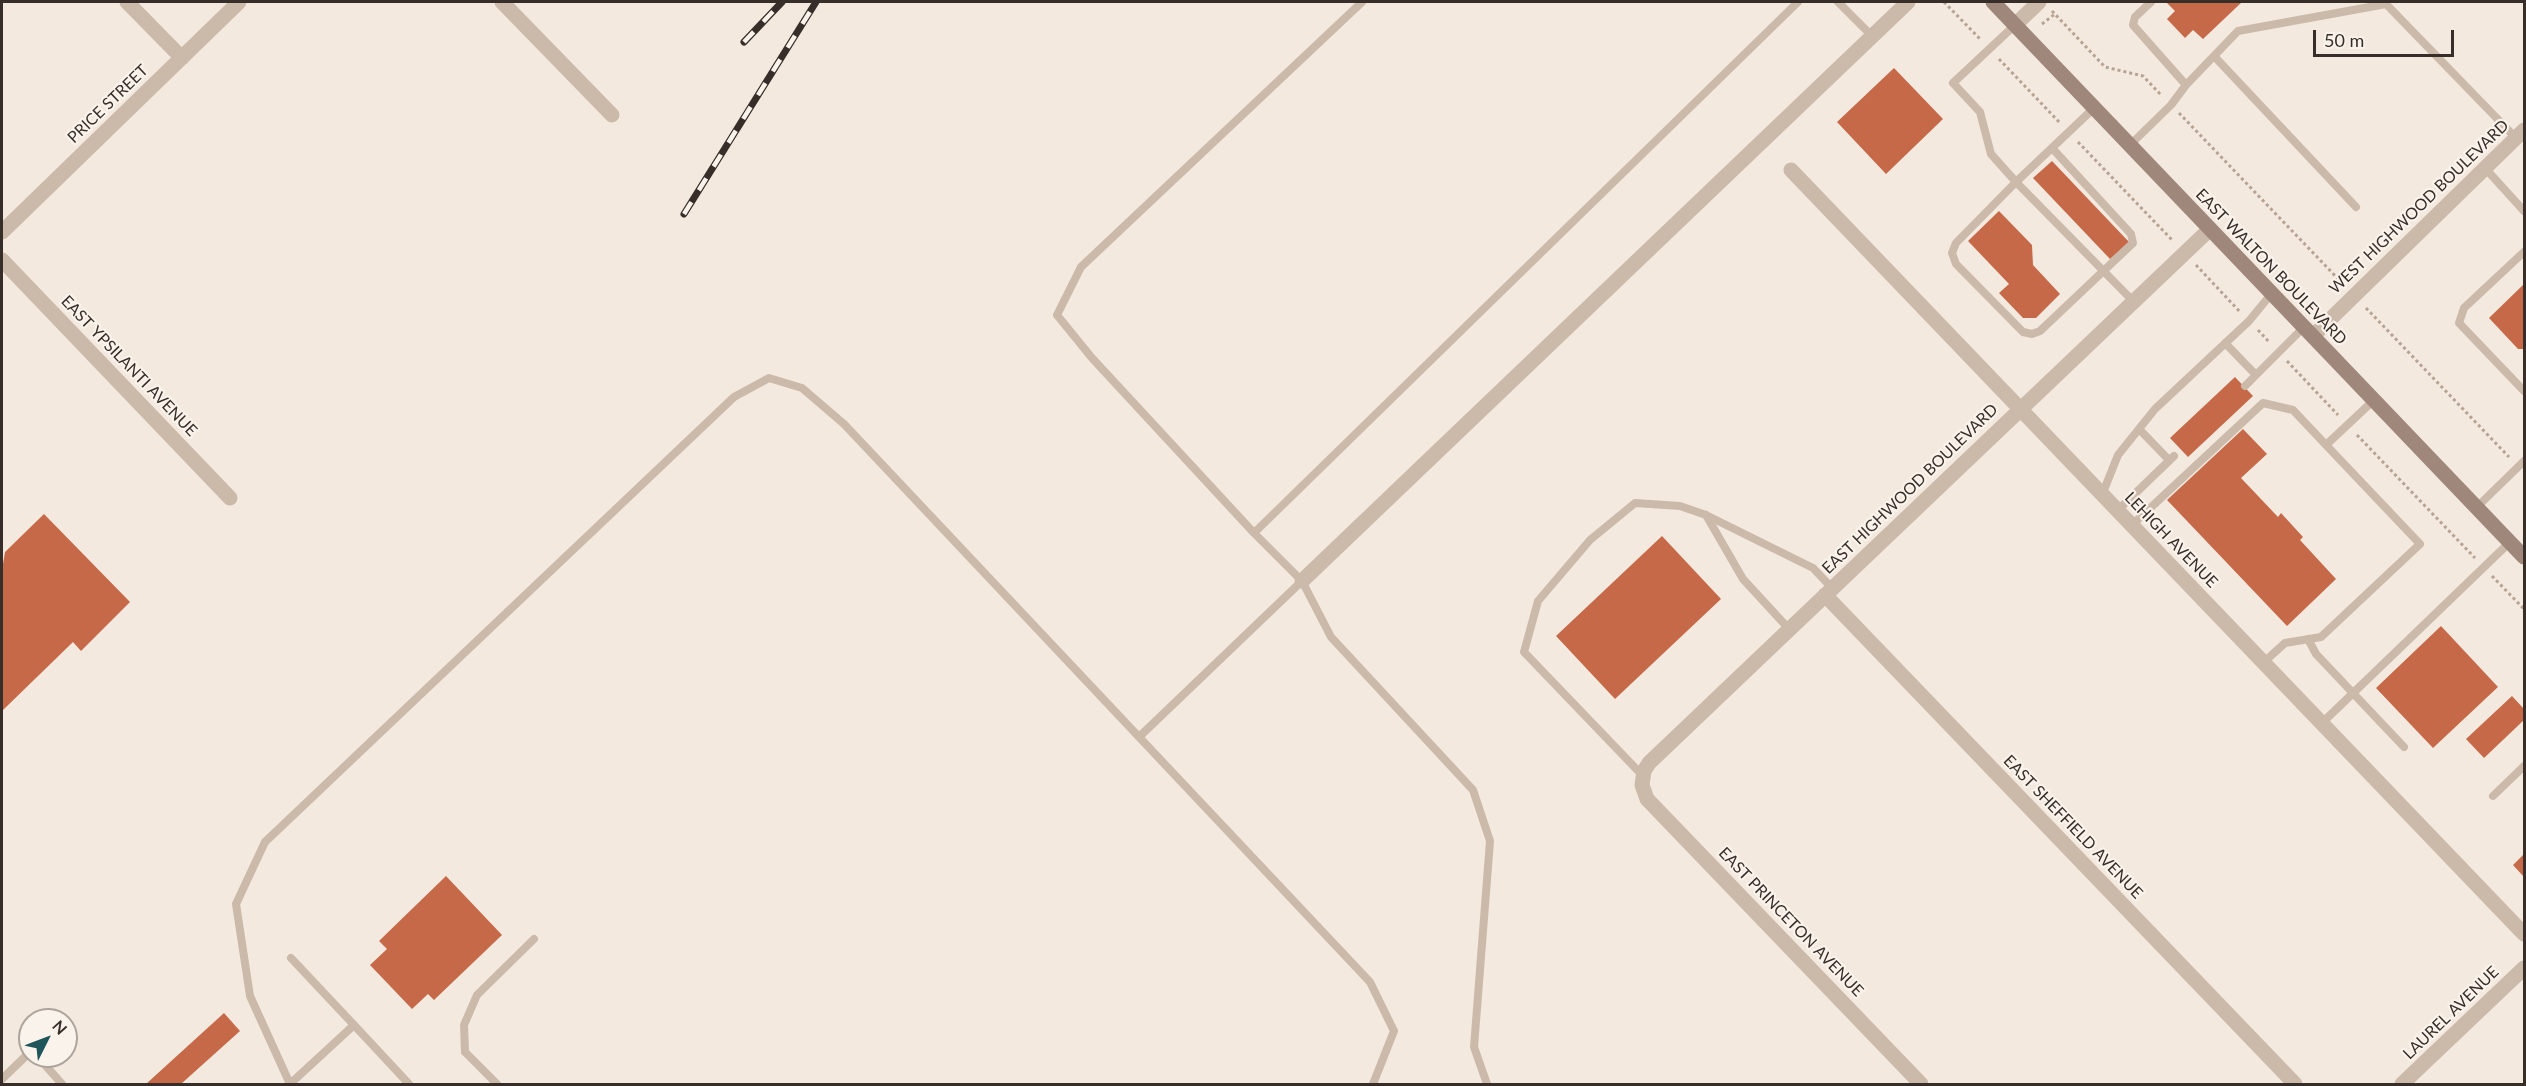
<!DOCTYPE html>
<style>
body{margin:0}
#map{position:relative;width:2526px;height:1086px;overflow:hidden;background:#f3e9de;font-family:Lato,sans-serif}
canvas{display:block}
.frame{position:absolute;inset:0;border:3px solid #382e29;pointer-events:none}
.north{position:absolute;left:18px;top:1008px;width:60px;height:60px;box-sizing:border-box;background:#faf3eb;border:2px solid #aca49d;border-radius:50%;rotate:48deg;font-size:16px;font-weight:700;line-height:24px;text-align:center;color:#382e29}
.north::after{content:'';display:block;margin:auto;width:21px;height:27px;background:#1e555a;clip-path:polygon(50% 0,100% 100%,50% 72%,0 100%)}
.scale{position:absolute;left:2313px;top:30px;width:141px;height:27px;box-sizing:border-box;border:3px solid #382e29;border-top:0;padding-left:8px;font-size:18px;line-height:21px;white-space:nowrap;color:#382e29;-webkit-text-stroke:4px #faf3eb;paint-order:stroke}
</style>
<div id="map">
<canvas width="2526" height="1086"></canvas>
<div class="frame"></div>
<div class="north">N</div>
<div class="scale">50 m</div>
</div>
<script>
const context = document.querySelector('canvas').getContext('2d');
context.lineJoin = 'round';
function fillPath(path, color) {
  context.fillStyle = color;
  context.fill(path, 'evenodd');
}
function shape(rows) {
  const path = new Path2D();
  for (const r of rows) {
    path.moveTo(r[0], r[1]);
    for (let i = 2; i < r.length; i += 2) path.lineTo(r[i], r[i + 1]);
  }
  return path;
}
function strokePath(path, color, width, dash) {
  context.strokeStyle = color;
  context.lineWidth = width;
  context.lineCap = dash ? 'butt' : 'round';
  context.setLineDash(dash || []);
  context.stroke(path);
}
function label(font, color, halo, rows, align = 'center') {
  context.font = font + ' Lato,sans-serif';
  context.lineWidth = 4.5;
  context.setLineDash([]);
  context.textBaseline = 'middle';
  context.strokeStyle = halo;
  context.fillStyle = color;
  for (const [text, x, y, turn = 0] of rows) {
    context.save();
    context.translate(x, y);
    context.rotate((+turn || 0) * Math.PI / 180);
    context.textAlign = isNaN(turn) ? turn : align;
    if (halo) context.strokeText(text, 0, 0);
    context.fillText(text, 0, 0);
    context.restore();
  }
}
const building = shape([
 [2166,2,2242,2,2203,39,2193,30,2185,38,2167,19,2175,11],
 [1894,68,1943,119,1886,174,1837,122],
 [2052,161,2129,242,2110,259,2033,178],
 [1999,211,2032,245,2033,265,2060,294,2036,318,2023,318,1999,293,2009,284,1968,241],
 [2524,284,2524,349,2518,349,2489,318],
 [2235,377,2253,396,2188,457,2170,438],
 [2243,429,2267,454,2241,478,2278,517,2281,513,2303,537,2300,540,2336,579,2287,626,2167,500],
 [44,514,130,602,81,651,73,642,2,711,2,570,5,552],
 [1662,536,1721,599,1615,699,1556,636],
 [2441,626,2498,687,2433,748,2376,688],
 [2512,696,2524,709,2524,720,2484,758,2466,739],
 [2524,854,2524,877,2513,865],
 [446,876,502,935,434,1000,428,994,412,1009,370,965,387,949,379,941],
 [224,1013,240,1031,181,1084,146,1084]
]);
const path = shape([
 [1944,2,1980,39],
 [2052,11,2105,67,2143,76,2162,96],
 [2042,24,2055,14],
 [1999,59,2061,124],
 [2179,113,2343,284],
 [2078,142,2173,241],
 [2196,265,2241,313],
 [2366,308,2509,457],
 [2258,330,2270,343],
 [2287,361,2338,415],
 [2357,435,2475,558],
 [2492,576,2524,609]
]);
const service = shape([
 [1362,2,1081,267,1057,315,1092,358,1254,533,1798,2],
 [1838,2,1872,36],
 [2151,2,2135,17,2133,25,2186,85],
 [2015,25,1953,83,1980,112,1991,154,2016,182,1956,243,1952,253,1956,264,2023,332,2032,334,2040,331,2133,243,2131,234,2052,148],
 [2214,56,2356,207],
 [2094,108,2016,182,2133,301],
 [2130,145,2171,105,2186,85,2238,31,2386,4,2516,138],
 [2485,168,2524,211],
 [2524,252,2464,308,2459,323,2524,391],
 [2225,343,2256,375],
 [2245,386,2304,327],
 [2139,429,2169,460],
 [2102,495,2118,455,2155,409,2249,321,2272,293],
 [2477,507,2524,461],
 [2118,510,2174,456],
 [1706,515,1743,579,1789,629],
 [2132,525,2263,403,2293,410,2326,445],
 [1254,533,1302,581,1331,637,1473,790,1490,841,1474,1047,1487,1084],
 [2308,639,2316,654,2404,747],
 [2264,662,2285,643,2321,637,2420,544,2326,445,2374,400],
 [2322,723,2510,542],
 [1139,737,1302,581],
 [1643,776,1524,652,1538,601,1590,540,1635,503,1680,506,1706,515,1813,568,1832,588],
 [2493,796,2524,766],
 [291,958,354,1025],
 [37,1056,62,1084],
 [2,1079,30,1052],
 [409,1084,354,1025,290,1084,250,996,236,904,265,842,734,397,769,378,802,388,844,424,1370,982,1394,1031,1373,1084],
 [497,1084,465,1052,464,1025,477,995,534,939]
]);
const minor = shape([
 [127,2,182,58],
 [502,2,612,115],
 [2015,25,2039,2],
 [1791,170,2524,934],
 [2,232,239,2],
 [2,260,230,498],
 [2313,336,2524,130],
 [1302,581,1908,2],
 [1825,595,2295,1084],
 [1921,1084,1647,799,1642,785,1644,771,1649,763,2210,229],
 [2402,1084,2524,968]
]);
const secondary = shape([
 [1993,2,2524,557]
]);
const rail = shape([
 [744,42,782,2],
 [684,214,816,2]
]);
const streetNames = [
 ["PRICE STREET",108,104,-44],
 ["WEST HIGHWOOD BOULEVARD",2419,207,-44],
 ["EAST WALTON BOULEVARD",2271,267,46],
 ["EAST YPSILANTI AVENUE",129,366,46],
 ["EAST HIGHWOOD BOULEVARD",1910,489,-44],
 ["LEHIGH AVENUE",2171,540,46],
 ["EAST SHEFFIELD AVENUE",2073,827,46],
 ["EAST PRINCETON AVENUE",1791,922,46],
 ["LAUREL AVENUE",2451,1013,-44]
];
fillPath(building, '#c66949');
strokePath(path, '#b7a394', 3, [3, 3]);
strokePath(service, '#cbb9aa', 8);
strokePath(minor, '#cbb9aa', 15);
strokePath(secondary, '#9f887b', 15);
strokePath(rail, '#382e29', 7);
strokePath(rail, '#faf3eb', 4.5, [14]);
label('16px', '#382e29', '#faf3eb', streetNames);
</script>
